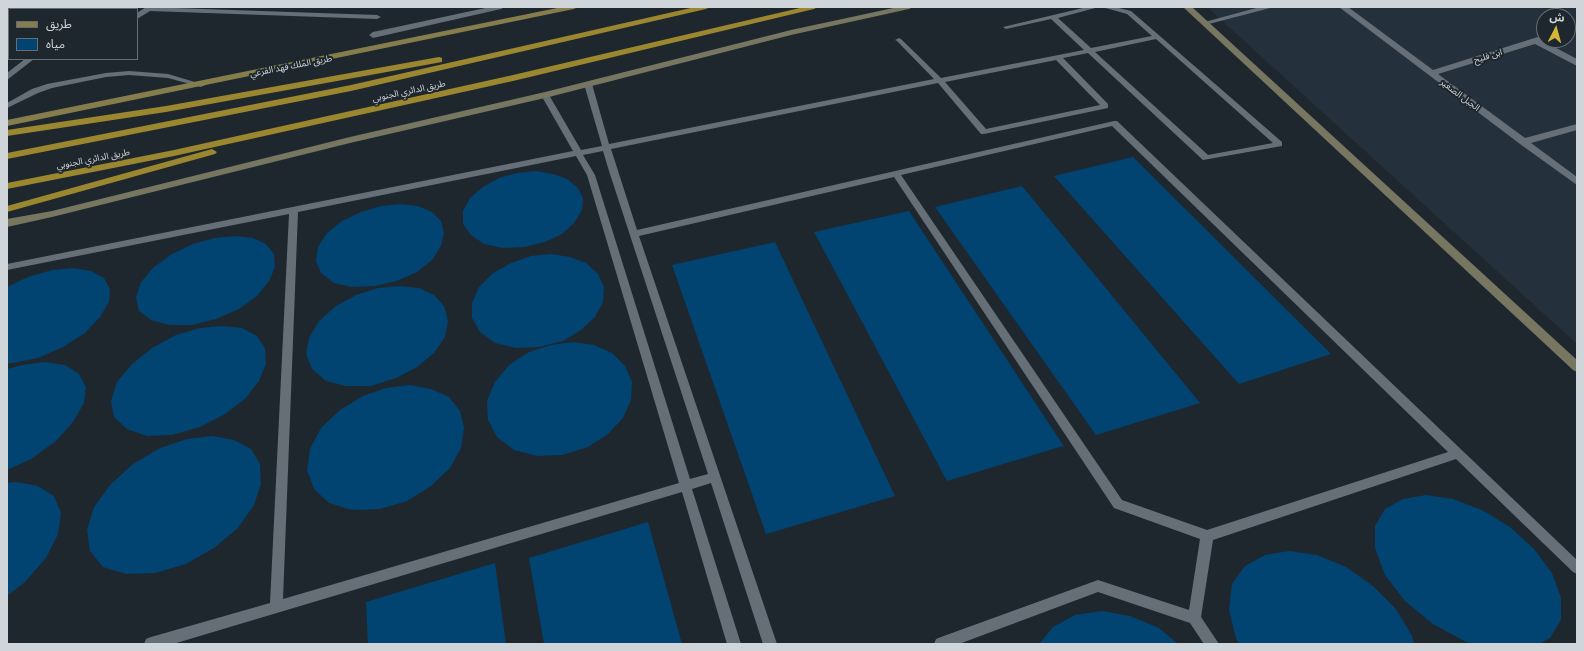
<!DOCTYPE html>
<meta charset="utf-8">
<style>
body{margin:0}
#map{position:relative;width:1584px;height:651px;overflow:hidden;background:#1f272e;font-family:"Public Sans","Noto Sans Arabic",sans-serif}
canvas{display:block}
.frame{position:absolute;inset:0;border:8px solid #d0d5da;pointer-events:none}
.legend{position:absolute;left:8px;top:8px;width:130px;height:52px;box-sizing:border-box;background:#1f272e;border:1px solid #666d73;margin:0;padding:5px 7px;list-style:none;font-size:12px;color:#d0d5da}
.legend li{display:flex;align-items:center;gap:8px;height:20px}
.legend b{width:20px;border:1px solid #666d73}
.north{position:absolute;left:1536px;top:8px;width:40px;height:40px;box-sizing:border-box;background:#1f272e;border:1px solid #666d73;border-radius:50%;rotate:6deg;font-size:11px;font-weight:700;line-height:16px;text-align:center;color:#d0d5da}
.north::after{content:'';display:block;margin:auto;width:14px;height:18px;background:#d3b635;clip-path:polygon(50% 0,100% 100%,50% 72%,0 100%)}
</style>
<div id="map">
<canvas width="1584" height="651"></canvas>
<div class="frame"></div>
<ul class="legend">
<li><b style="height:5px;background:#867d4c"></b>طريق</li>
<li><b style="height:11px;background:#014371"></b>مياه</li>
</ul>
<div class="north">ش</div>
</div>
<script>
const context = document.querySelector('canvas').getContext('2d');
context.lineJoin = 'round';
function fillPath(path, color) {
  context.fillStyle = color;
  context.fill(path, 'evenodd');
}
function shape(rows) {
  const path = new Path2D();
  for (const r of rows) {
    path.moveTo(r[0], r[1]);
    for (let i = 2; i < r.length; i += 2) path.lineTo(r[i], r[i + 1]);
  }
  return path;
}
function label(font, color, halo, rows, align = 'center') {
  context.font = font + ' "Public Sans","Noto Sans Arabic",sans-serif';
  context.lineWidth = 4;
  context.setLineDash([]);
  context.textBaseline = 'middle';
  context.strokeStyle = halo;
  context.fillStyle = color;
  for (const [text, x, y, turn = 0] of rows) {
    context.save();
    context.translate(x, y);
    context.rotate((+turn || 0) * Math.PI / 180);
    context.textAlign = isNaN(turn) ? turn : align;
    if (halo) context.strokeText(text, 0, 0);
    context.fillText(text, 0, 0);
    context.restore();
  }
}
const built = shape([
 [1207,7,1577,7,1577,344],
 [1544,16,1568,16,1568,40,1544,40]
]);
const water = shape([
 [1133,157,1331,354,1239,384,1054,176],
 [536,171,553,174,567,179,578,188,583,198,582,210,574,223,562,234,545,242,524,247,503,248,484,244,471,235,463,224,463,211,470,198,483,187,499,178,517,173],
 [1022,186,1200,403,1096,435,935,207],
 [400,204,418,206,432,212,441,221,444,233,441,246,432,260,417,272,397,281,375,286,352,287,334,283,321,273,316,261,318,247,327,233,342,221,361,212,381,206],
 [909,211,1063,445,1063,446,947,481,814,232],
 [235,236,253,238,266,244,274,254,275,267,269,281,257,296,239,309,216,319,192,325,169,325,151,320,139,311,136,297,141,282,154,267,172,254,193,244,215,238],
 [775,242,895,496,766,534,672,265],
 [551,254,570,257,586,263,598,274,604,287,603,302,595,317,581,330,563,341,539,347,516,348,495,343,480,332,472,318,472,303,479,287,493,273,511,263,531,256],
 [73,268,91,271,104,278,110,289,109,302,100,317,85,333,63,347,38,358,7,364,7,287,28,277,52,270],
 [399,286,419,288,434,295,444,306,448,321,445,337,434,353,417,367,396,378,371,386,346,386,326,381,312,369,306,354,309,338,319,321,336,306,356,295,378,288],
 [222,326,242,328,257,336,265,348,266,364,259,381,245,399,225,414,200,427,172,435,147,436,127,429,114,417,111,401,117,382,132,364,152,348,176,335,200,328],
 [573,342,594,345,612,353,625,366,632,382,631,400,623,418,608,434,588,447,562,455,537,456,514,450,497,437,488,420,487,401,495,382,509,365,529,352,551,345],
 [45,362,65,365,79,374,86,387,84,403,73,422,56,441,31,459,7,470,7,369,22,365],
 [410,385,431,389,449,397,460,411,464,428,461,448,450,468,431,486,407,501,380,509,352,510,329,503,314,489,307,470,310,449,321,428,340,410,363,396,386,388],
 [213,436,234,440,251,449,260,464,261,484,254,505,238,528,214,548,186,564,155,573,126,574,103,567,90,551,87,530,94,507,111,484,133,464,160,448,187,439],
 [16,482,38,486,54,496,61,513,58,534,46,558,25,582,7,596,7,483],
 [1426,495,1453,499,1482,510,1510,527,1534,549,1552,573,1561,598,1561,620,1550,638,1539,644,1475,644,1466,642,1433,624,1405,601,1385,575,1375,548,1375,526,1385,509,1403,499],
 [648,522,682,644,544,644,529,558],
 [1289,551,1317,555,1346,567,1373,586,1396,609,1412,636,1414,644,1239,644,1236,638,1229,610,1232,584,1245,566,1265,555],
 [495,563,506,644,368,644,366,602],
 [1102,611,1130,616,1159,628,1178,644,1039,644,1053,627,1075,615]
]);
const service = shape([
 [1087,7,1099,7,1058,18,1091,48,1152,36,1127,14,1102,7,1115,7,1131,11,1282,142,1282,146,1203,160,1088,53,1063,58,1108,104,1108,108,984,134,981,134,938,83,611,149,637,230,1114,121,1117,121,1577,560,1577,574,1573,572,1456,459,1213,540,1201,617,1219,644,1204,644,1190,623,1098,592,959,644,934,644,936,639,941,637,1098,580,1189,610,1200,539,1114,508,894,177,639,236,777,644,763,644,711,483,692,489,741,644,727,644,682,492,173,644,144,644,146,639,151,637,270,603,289,214,7,270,7,264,573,151,541,95,545,93,549,95,581,150,602,146,584,84,588,82,592,84,609,144,934,79,897,41,895,40,899,38,901,39,941,78,1084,50,1051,19,1006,29,1003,27,1087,7],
 [1156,39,1273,143,1208,155,1095,52,1156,39],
 [1056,60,1100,105,986,129,945,82,1056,60],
 [1112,126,1448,452,1207,530,1122,500,901,175,1112,126],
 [603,151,609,171,708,474,690,479,595,175,583,155,603,151],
 [576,156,587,175,679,483,283,599,298,212,576,156],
 [129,71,168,74,205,85,201,87,168,78,129,75,106,77,52,88,38,93,7,108,7,103,32,89,47,84,106,73,129,71]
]);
const minor = shape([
 [91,7,100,7,99,9,90,9,91,7],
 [146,7,377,15,381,17,377,19,150,11,137,19,137,13,146,7],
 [490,7,505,7,501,9,373,38,369,35,373,32,490,7],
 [1260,7,1274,7,1205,25,1201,23,1260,7],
 [1339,7,1348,7,1433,70,1544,35,1544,40,1546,40,1543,41,1577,59,1577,66,1535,44,1438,74,1525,138,1577,124,1577,130,1531,143,1577,177,1577,185,1520,144,1339,7],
 [1577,26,1577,31,1568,34,1568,28,1577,26],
 [9,48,9,54,7,55,7,49,9,48],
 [25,59,34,59,7,80,7,73,25,59]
]);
const secondary = shape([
 [898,7,913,7,909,9,791,35,545,98,350,143,52,217,7,227,7,219,52,211,350,137,545,92,791,30,898,7],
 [1183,7,1192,7,1577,360,1577,372,1573,370,1183,7]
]);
const primary = shape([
 [562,7,578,7,574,9,7,126,7,120,562,7]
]);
const motorway = shape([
 [695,7,710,7,706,9,351,91,7,159,7,153,351,85,695,7],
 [804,7,818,7,814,9,513,81,174,156,7,189,7,183,174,150,513,75,804,7],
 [439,57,442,58,442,62,166,112,7,136,7,130,166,106,439,57],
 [212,149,217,152,215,154,7,212,7,206,212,149]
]);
const farStreetnames = [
 ["ابن فليح",1488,56,-17],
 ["طريق الملك فهد الفرعي",291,66,-11],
 ["طريق الدائري الجنوبي",409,91,-12],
 ["الجبل الصغير",1460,95,37],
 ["طريق الدائري الجنوبي",93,159,-11]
];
fillPath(built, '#24313d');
fillPath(water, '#014371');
fillPath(service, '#666f77');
fillPath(minor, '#666f77');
fillPath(secondary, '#767661');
fillPath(primary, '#867d4c');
fillPath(motorway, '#9b872f');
label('9px', '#d0d5da', '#1f272e', farStreetnames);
</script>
